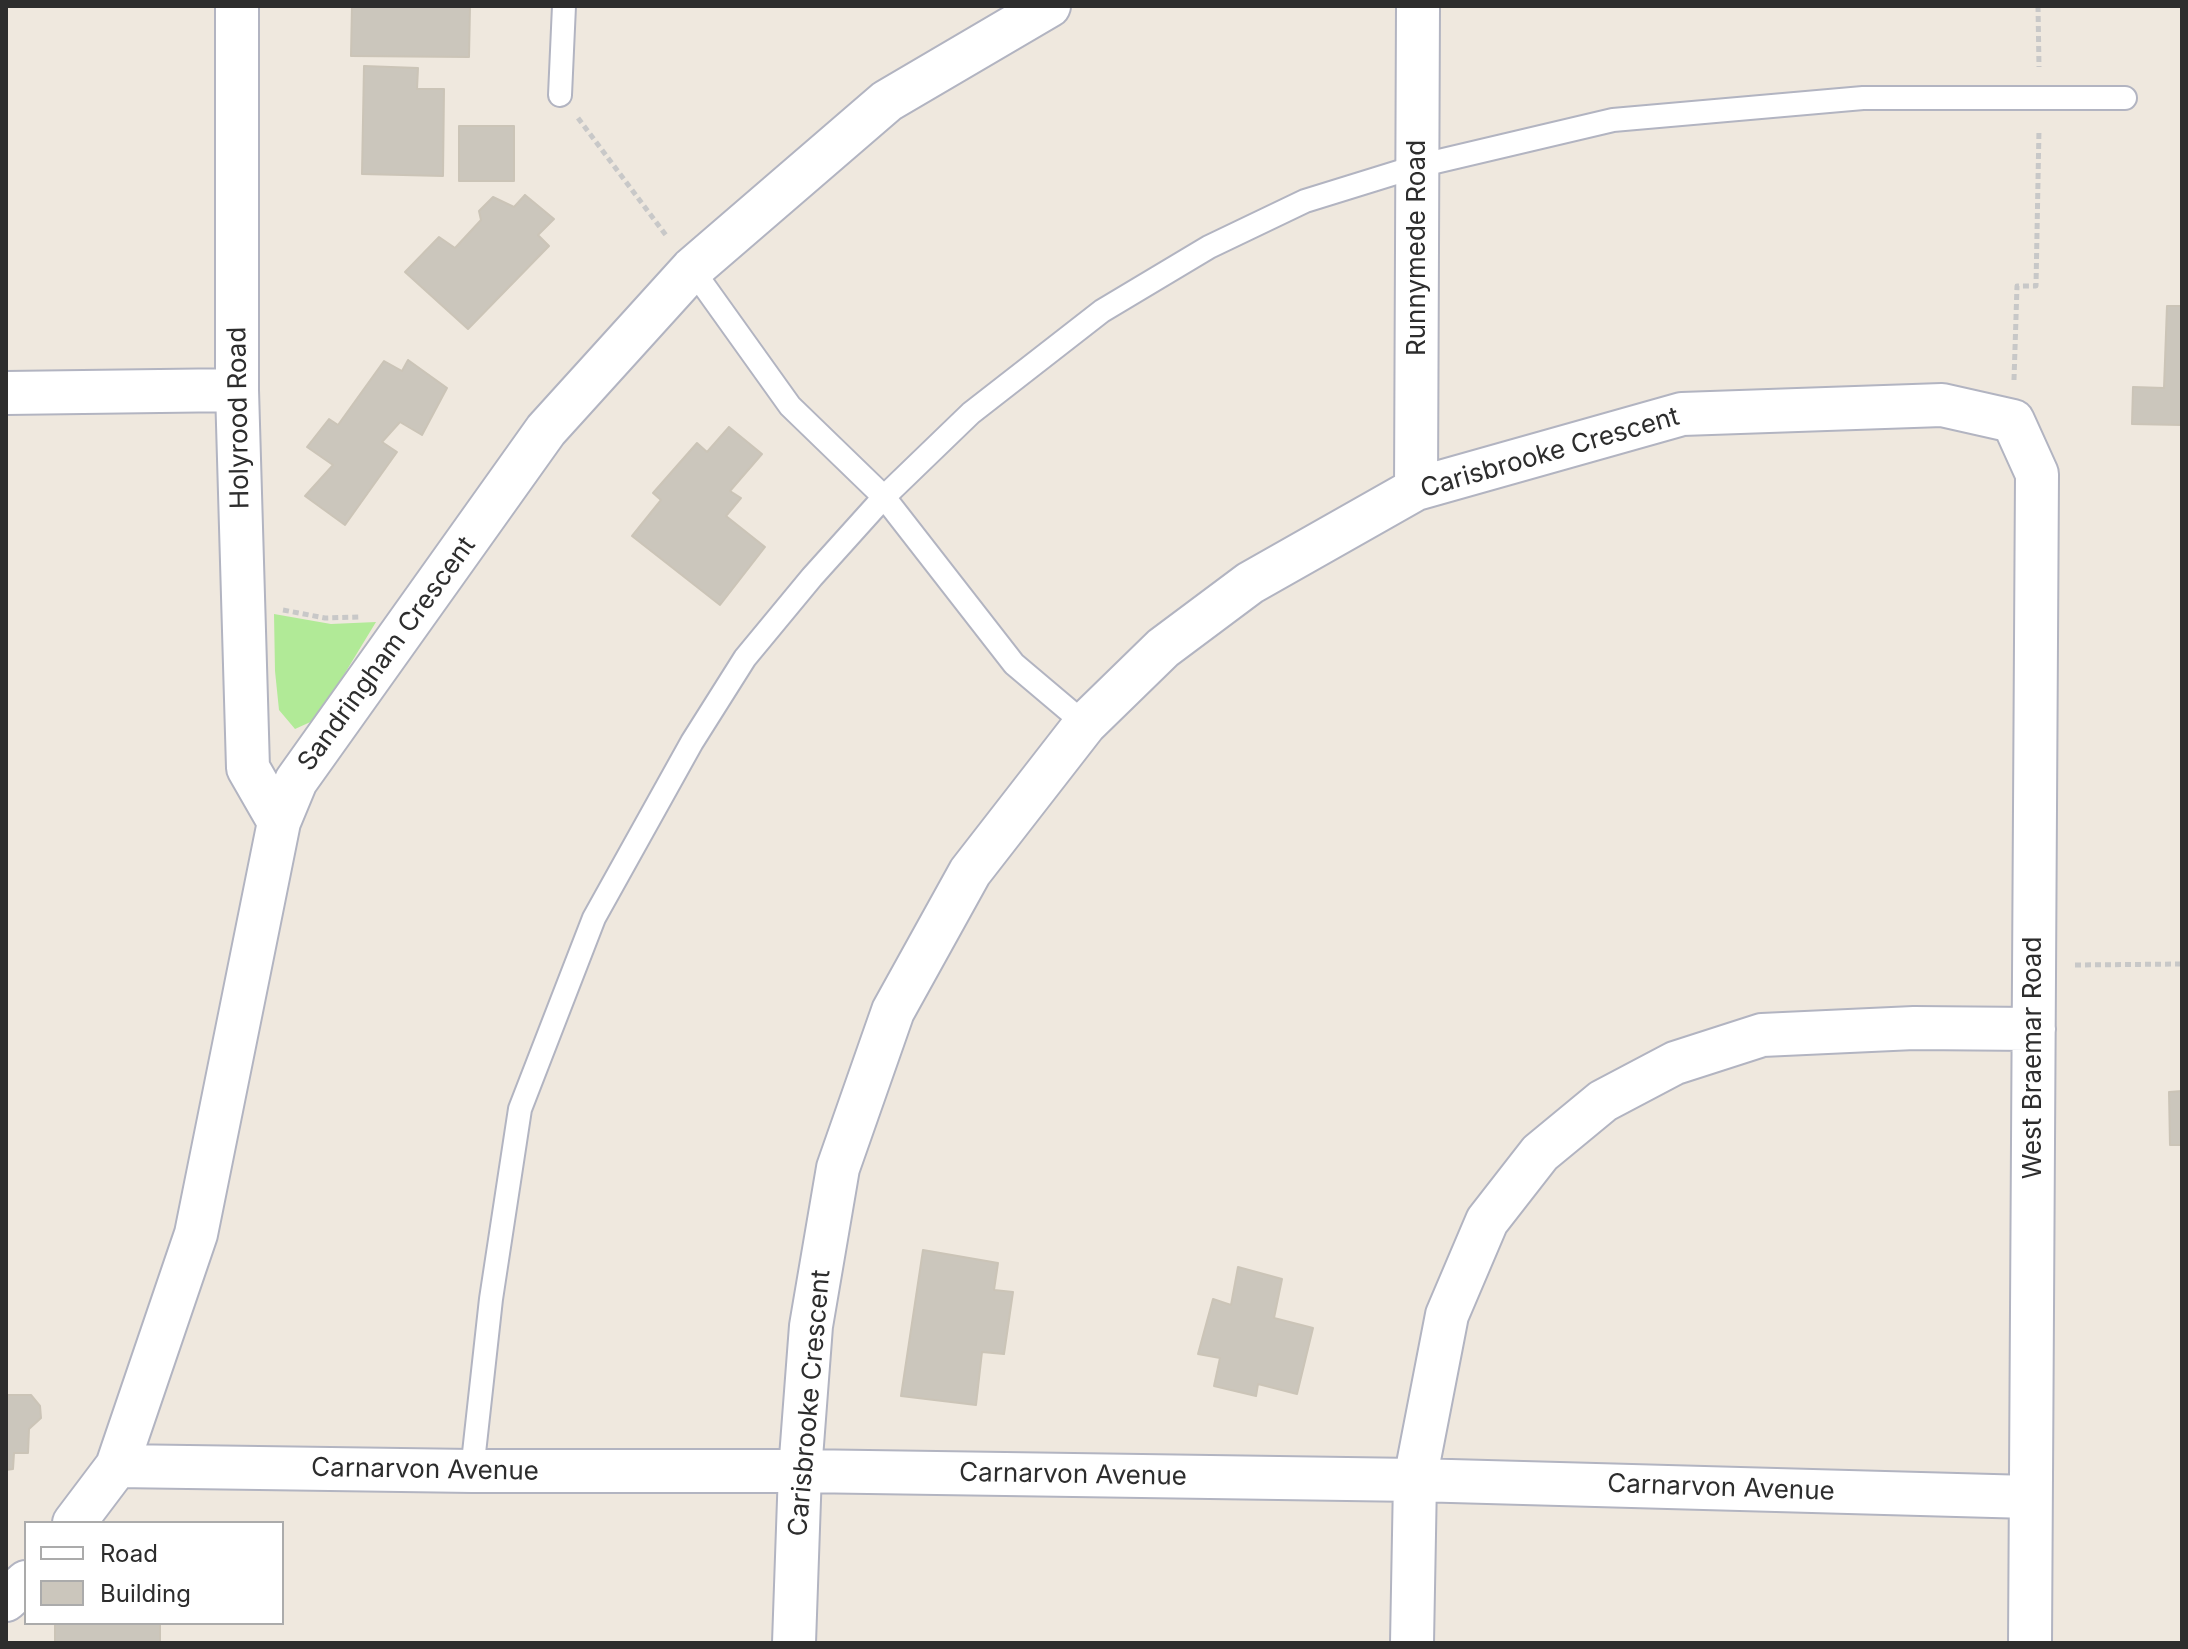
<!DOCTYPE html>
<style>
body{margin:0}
#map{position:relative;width:2188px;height:1649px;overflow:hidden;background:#efe8de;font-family:Inter,sans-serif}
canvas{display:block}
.frame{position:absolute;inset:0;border:8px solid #2d2d2d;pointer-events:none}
.legend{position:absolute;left:24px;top:1521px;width:260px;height:104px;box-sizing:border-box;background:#fff;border:2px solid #ababab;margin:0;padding:10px 14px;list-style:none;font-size:24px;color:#2d2d2d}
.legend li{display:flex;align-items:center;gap:16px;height:40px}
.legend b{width:40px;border:2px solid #ababab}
</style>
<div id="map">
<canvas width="2188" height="1649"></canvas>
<div class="frame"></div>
<ul class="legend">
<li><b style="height:10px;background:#fff"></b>Road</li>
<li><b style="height:22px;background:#cbc6bc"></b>Building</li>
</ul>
</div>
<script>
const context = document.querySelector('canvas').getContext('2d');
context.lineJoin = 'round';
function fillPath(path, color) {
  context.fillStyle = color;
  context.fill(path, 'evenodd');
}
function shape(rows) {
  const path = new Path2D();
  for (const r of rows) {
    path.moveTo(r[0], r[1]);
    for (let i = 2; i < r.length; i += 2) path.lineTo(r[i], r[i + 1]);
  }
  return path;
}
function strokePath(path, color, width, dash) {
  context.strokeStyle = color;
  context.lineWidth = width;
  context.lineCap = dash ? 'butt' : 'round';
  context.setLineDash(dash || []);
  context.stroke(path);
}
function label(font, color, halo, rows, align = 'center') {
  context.font = font + ' Inter,sans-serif';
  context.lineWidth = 6;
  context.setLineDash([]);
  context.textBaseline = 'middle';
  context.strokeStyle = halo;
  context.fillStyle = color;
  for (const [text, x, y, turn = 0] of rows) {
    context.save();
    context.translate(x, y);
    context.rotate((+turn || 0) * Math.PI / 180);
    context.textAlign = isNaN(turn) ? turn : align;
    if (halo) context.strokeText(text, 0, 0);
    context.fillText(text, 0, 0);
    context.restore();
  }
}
const green = shape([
 [274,614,331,624,376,622,317,719,295,729,279,710,275,671]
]);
const building = shape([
 [352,6,470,6,469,57,351,56,352,6],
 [364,66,418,68,417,89,444,89,443,176,362,174,364,66],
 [459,126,514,126,514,181,459,181,459,126],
 [525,195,554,219,538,235,549,246,468,329,405,272,439,237,455,248,481,220,479,211,493,197,514,207,525,195],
 [2167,306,2182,306,2182,425,2132,424,2133,387,2164,388,2167,306],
 [408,360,447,388,422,435,400,422,382,442,397,452,345,525,305,496,333,465,307,447,329,419,338,425,384,361,402,371,408,360],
 [729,427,762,454,730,491,741,498,726,516,765,547,720,605,632,536,661,500,653,493,697,443,707,452,729,427],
 [2182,1091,2182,1145,2170,1145,2169,1092,2182,1091],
 [923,1250,998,1263,994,1290,1013,1292,1004,1354,982,1352,976,1405,901,1396,923,1250],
 [1238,1267,1282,1279,1274,1318,1313,1328,1297,1394,1258,1384,1256,1396,1214,1386,1220,1358,1198,1354,1213,1299,1231,1305,1238,1267],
 [6,1395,31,1395,40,1406,41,1418,29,1429,28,1453,14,1453,13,1469,6,1470,6,1395],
 [55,1623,160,1623,160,1643,55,1643,55,1623]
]);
const path = shape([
 [2038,6,2039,67],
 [578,118,668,238],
 [2014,380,2017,286,2036,286,2039,129],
 [283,610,325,618,360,617],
 [2075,965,2182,964]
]);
const lane = shape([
 [560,95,564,6],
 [692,269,790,406,884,497,1014,664,1085,724],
 [472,1471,491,1299,520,1109,594,918,692,742,745,658,812,577,884,497,971,413,1102,311,1209,247,1305,201,1418,166,1613,120,1863,98,2125,98]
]);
const street = shape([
 [237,6,237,390,248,768,279,822],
 [6,393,237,390],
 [1416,489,1418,6],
 [117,1466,472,1471,800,1471,1415,1480,2029,1497],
 [74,1523,117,1466,196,1234,279,822,296,781,546,430,692,269,887,101,1049,6],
 [6,1600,26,1582],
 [794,1643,800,1471,811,1326,838,1168,893,1011,970,872,1085,724,1163,648,1250,583,1416,489,1682,414,1942,405,2013,421,2037,474,2030,1643],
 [1412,1643,1415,1480,1447,1315,1487,1221,1540,1153,1603,1101,1675,1063,1762,1035,1914,1028,2034,1029]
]);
const streetNames = [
 ["Runnymede Road",1417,248,-90],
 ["Holyrood Road",239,418,-91],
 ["Carisbrooke Crescent",1550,453,-16],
 ["Sandringham Crescent",387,654,-54],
 ["West Braemar Road",2033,1058,-90],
 ["Carisbrooke Crescent",810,1403,-85],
 ["Carnarvon Avenue",425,1470,1],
 ["Carnarvon Avenue",1073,1475,1],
 ["Carnarvon Avenue",1721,1488,2]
];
fillPath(green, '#b1ea97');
fillPath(building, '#cbc6bc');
strokePath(building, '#cbc4b7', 2);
strokePath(lane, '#b2b4c1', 26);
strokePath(street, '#b2b4c1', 46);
strokePath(path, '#c8c8c8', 5, [6, 4]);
strokePath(lane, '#fff', 22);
strokePath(street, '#fff', 42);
label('26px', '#2d2d2d', '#fff', streetNames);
</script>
